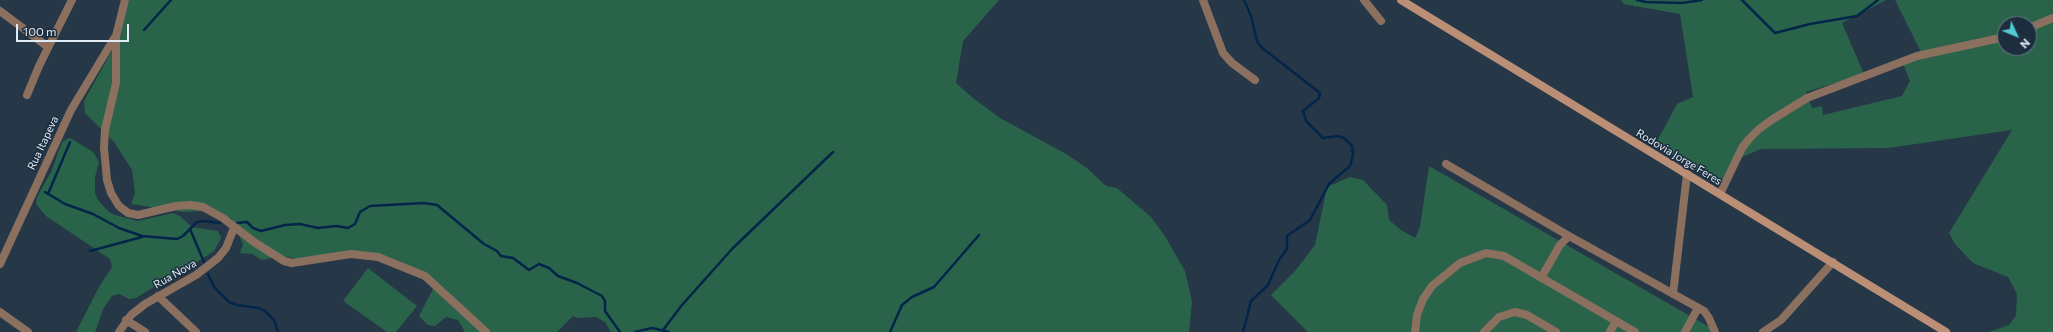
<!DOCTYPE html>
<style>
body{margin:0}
#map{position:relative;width:2053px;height:332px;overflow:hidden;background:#263747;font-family:Commissioner,sans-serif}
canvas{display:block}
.north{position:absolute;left:1997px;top:16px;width:40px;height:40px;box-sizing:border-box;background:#1c2d3d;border:1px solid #6a7987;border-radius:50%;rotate:134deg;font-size:11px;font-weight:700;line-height:16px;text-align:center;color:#e0ebf5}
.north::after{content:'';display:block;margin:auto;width:14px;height:18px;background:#52cbd7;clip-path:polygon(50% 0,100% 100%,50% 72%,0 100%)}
.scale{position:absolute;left:16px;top:24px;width:113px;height:18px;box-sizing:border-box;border:2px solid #e0ebf5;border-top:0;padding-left:5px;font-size:12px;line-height:14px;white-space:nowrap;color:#e0ebf5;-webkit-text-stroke:3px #1c2d3d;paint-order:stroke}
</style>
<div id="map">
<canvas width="2053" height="332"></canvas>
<div class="north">N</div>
<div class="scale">100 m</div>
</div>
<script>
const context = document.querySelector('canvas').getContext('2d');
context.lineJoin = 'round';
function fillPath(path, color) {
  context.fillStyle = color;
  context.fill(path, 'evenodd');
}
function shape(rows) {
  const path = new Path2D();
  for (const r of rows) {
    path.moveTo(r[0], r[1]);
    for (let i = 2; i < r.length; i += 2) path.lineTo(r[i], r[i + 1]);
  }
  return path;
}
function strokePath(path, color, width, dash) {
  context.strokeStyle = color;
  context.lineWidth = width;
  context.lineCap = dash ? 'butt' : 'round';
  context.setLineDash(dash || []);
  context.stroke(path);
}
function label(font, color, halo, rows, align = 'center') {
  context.font = font + ' Commissioner,sans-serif';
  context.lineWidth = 3;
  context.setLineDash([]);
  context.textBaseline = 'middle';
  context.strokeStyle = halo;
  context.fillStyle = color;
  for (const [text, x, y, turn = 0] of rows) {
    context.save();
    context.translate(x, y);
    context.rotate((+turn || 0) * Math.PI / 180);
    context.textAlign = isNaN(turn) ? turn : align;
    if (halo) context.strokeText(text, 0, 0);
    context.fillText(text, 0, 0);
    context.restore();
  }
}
const green = shape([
 [129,0,999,0,963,41,956,83,973,98,1000,118,1068,155,1088,169,1106,186,1117,188,1151,217,1165,236,1185,271,1192,301,1189,332,611,332,605,322,596,317,578,318,573,316,557,332,465,332,458,320,446,317,435,326,428,325,419,316,436,283,378,255,360,251,334,258,304,260,281,256,262,260,252,254,240,253,243,244,231,218,206,211,183,212,131,204,135,193,132,170,114,142,85,113,84,101,118,40],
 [1621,0,1886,0,1842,23,1864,74,1806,92,1812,108,1822,106,1823,115,1902,96,1910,81,1902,61,1922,54,1895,0,2053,0,2053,332,1989,332,2009,325,2016,316,2017,294,2008,277,1973,263,1955,244,1949,233,2012,130,1888,148,1761,149,1737,159,1725,188,1655,145,1677,104,1693,97,1680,14,1624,4],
 [2005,24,2029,24,2029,48,2005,48],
 [70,138,93,152,99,162,95,177,95,193,98,200,109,212,115,215,137,221,173,213,180,216,192,227,218,231,221,238,214,251,181,273,167,279,136,298,129,299,119,294,112,296,103,309,95,332,76,332,99,287,112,267,110,259,46,216,36,204,37,197,52,170,60,147,63,141],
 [1429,166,1718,332,1308,332,1271,295,1295,271,1315,245,1327,187,1350,177,1363,180,1387,205,1389,220,1401,230,1415,238,1420,227],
 [368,268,417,306,396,332,387,332,343,301]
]);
const stream = shape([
 [1637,0,1646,2,1682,3,1702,0],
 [1742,0,1775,33,1810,24,1857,16,1878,0],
 [144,30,171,0],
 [45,192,65,204,93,214,119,228,142,236,177,239,183,236,197,222,203,221,220,223],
 [48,194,70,142],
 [237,223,247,222,253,228,261,231,285,225,300,224,318,228,336,226,348,228,355,224,360,212,370,206,424,203,437,205,484,244,497,251,501,256,513,258,529,270,539,264,549,268,558,276,577,283,602,296,605,301,605,311,620,332],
 [190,229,204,262],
 [90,251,142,237],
 [208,274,214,287,229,302,237,305,259,308,265,311,274,320,278,332],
 [663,330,682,305,732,249,833,152],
 [635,332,652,328,669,332],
 [890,332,902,305,912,297,934,287,979,235],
 [1243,332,1251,301,1268,285,1279,260,1287,249,1287,236,1310,220,1329,184,1350,166,1353,155,1352,146,1344,138,1338,136,1323,138,1306,121,1303,111,1319,98,1320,93,1261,47,1257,41,1251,16,1244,0]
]);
const minor = shape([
 [125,0,116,36,116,83,105,130,104,148,107,180,111,193,119,206,128,213,138,215,176,206,191,205,203,207,223,218,254,242,284,261,292,263,351,254,378,257,425,276,486,332],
 [1203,0,1223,53,1232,63,1255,80],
 [1364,0,1381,21],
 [0,11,48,47],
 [2029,28,2053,18],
 [27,95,39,66,72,0],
 [1446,164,1569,236,1704,311,1709,318,1715,332],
 [1720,194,1742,148,1749,139,1759,129,1773,119,1807,98,1917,56,2005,37],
 [0,264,71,110,115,37],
 [1541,278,1560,245,1569,236],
 [1673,294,1687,174],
 [158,296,196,332],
 [0,312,28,332],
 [126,320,145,332],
 [119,332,131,315,145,304,196,275,218,258,226,248,234,228],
 [1415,332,1417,315,1423,299,1432,286,1460,263,1486,253,1504,256,1635,332],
 [1484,332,1499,317,1515,312,1527,315,1556,332],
 [1610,332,1616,321],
 [1685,332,1698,308],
 [1763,332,1781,320,1833,262]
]);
const secondary = shape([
 [1401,0,1946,332]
]);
const streetNames = [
 ["Rua Itapeva",43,143,-65],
 ["Rodovia Jorge Feres",1679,157,31],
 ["Rua Nova",175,274,-30]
];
fillPath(green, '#29644a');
strokePath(stream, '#032549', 2.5);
strokePath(minor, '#8b6f5f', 8);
strokePath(secondary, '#bb8f76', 8);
label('11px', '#e0ebf5', '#1c2d3d', streetNames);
</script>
